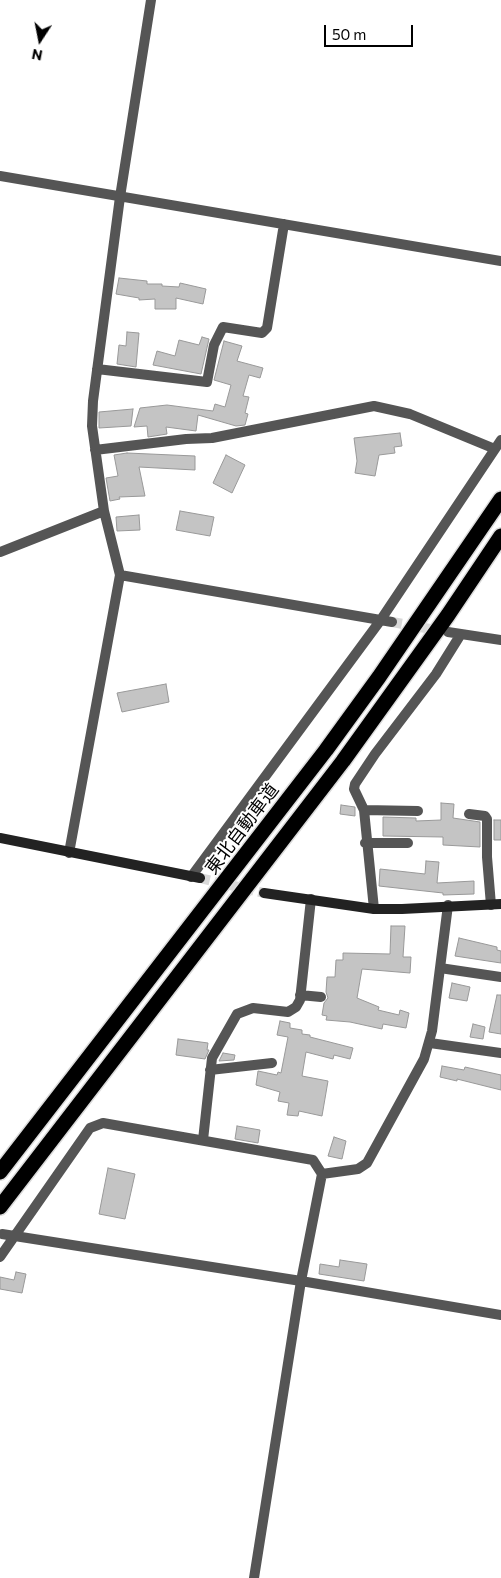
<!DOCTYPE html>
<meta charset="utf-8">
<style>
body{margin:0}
#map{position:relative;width:501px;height:1578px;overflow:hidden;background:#fff;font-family:Commissioner,sans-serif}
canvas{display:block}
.north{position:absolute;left:15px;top:15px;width:50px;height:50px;-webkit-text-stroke:4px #fff;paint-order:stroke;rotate:191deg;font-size:14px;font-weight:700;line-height:20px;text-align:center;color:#000}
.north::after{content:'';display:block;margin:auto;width:18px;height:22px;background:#000;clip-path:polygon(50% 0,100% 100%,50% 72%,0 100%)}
.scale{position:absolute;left:324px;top:25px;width:89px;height:22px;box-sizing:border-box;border:2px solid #000;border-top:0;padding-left:6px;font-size:15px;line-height:18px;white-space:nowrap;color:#000;-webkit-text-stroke:4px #fff;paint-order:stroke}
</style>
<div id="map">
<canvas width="501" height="1578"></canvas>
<div class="north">N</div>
<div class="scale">50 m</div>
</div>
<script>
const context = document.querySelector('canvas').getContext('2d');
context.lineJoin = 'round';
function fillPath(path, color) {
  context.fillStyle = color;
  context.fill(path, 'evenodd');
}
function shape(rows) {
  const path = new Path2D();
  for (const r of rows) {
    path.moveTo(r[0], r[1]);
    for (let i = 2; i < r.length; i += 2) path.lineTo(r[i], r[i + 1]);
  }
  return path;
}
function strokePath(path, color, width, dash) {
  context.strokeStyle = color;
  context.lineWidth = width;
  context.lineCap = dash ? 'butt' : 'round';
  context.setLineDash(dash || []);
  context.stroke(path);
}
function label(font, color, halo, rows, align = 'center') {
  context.font = font + ' Commissioner,"Noto Sans JP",sans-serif';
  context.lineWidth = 4;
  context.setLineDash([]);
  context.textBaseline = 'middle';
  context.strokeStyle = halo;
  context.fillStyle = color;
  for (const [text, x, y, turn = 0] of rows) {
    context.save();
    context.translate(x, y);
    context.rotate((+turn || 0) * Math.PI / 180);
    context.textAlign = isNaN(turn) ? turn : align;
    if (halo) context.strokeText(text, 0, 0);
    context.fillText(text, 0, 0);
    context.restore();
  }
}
const building = shape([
 [119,278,147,281,147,284,162,284,162,286,179,287,180,283,206,289,203,304,176,298,176,309,155,309,155,299,139,300,139,298,116,294,119,278],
 [127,332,139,333,136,367,117,364,119,345,126,346,127,332],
 [202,337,209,339,201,374,153,365,157,351,175,356,179,340,199,345,202,337],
 [224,341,242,346,237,361,263,368,260,378,249,375,243,396,249,397,245,413,248,414,245,425,236,426,198,415,196,431,166,427,167,434,148,437,147,426,134,427,140,408,167,405,213,411,215,404,225,407,231,385,214,380,224,341],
 [133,409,131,426,99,428,99,412,133,409],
 [400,433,402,446,394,447,395,453,379,455,375,476,355,473,357,461,354,438,400,433],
 [127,453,195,456,195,470,139,467,145,496,119,497,120,499,110,501,106,478,118,476,114,455,127,453],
 [226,455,245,465,232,493,213,483,226,455],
 [180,511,214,517,210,536,176,530,180,511],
 [139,515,140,530,117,531,116,517,139,515],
 [166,684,169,702,122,712,117,693,166,684],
 [441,803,454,804,453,818,480,822,480,847,443,845,443,837,383,836,383,817,416,818,416,821,441,820,441,803],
 [341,805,355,807,355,816,340,814,341,805],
 [494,820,501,820,501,840,494,840,494,820],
 [426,861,439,862,437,883,474,881,474,894,443,895,443,893,379,886,380,869,425,874,426,861],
 [391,926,405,926,403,957,411,957,410,973,362,969,357,998,379,1007,378,1010,399,1015,400,1010,409,1013,406,1028,383,1024,382,1029,350,1022,326,1020,327,1016,322,1015,324,1003,328,998,326,992,327,977,335,977,336,960,343,960,343,953,390,954,391,926],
 [459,938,497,947,497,950,501,951,501,963,455,956,459,938],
 [452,983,470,987,467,1001,449,998,452,983],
 [497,995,501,995,501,1034,489,1032,497,995],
 [280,1021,290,1023,290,1028,302,1030,302,1034,310,1035,310,1037,353,1048,350,1059,334,1055,333,1059,306,1052,302,1076,328,1081,322,1116,299,1111,298,1116,287,1115,289,1103,278,1101,280,1092,256,1085,258,1071,277,1075,278,1072,281,1073,288,1037,277,1035,280,1021],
 [473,1024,485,1027,483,1039,470,1037,473,1024],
 [178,1039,208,1043,207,1050,209,1050,205,1059,176,1055,178,1039],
 [223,1053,235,1055,234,1060,219,1061,223,1053],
 [442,1066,464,1070,465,1067,501,1075,501,1090,457,1079,457,1081,440,1077,442,1066],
 [237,1126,260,1130,258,1143,235,1139,237,1126],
 [334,1137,346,1141,342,1159,328,1156,334,1137],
 [108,1168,135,1174,125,1219,99,1214,108,1168],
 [340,1260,367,1264,364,1281,319,1274,320,1264,339,1267,340,1260],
 [16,1272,26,1274,22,1293,0,1289,0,1277,14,1280,16,1272]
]);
const streetTunnel = shape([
 [392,622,442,631]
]);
const secondaryTunnel = shape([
 [200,878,264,893]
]);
const street = shape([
 [0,176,501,261],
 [97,369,207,382,214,345,223,327,262,333,267,328,284,224],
 [95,450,186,439,212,438,374,406,410,414,495,449,501,440],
 [0,552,104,511],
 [120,575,392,622],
 [448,632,501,640],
 [364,810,418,811],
 [469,814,485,816,487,819,487,857,491,905],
 [365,843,408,843],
 [69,853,120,575,104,511,92,426,93,401,120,197,151,0],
 [191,877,380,621,495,449],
 [374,909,364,810,354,789,355,784,375,754,436,674,461,634],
 [440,968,501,977],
 [300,995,321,997],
 [430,1043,501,1053],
 [210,1070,272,1063],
 [203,1140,212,1058,237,1014,253,1008,288,1012,296,1007,300,1000,311,899],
 [2,1234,301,1281,501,1315],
 [0,1257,90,1128,103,1123,313,1160,322,1174],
 [254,1578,301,1281,322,1174,358,1169,367,1163,424,1059,432,1031,448,905]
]);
const secondary = shape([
 [0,838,200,878],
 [264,893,374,909,402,909,501,904]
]);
const highway = shape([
 [0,1172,326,750,379,677,501,499],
 [0,1207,343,761,448,615,501,536]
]);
const streetNames = [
 ["東北自動車道",242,829,-53]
];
fillPath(building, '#c4c4c4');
strokePath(building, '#999', 1);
strokePath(streetTunnel, '#d9d9d9', 10, [10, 5]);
strokePath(secondaryTunnel, '#d9d9d9', 10, [10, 5]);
strokePath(highway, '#dbdbdb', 18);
strokePath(street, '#555', 10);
strokePath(secondary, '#222', 10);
strokePath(highway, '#000', 15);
label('18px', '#000', '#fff', streetNames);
</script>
